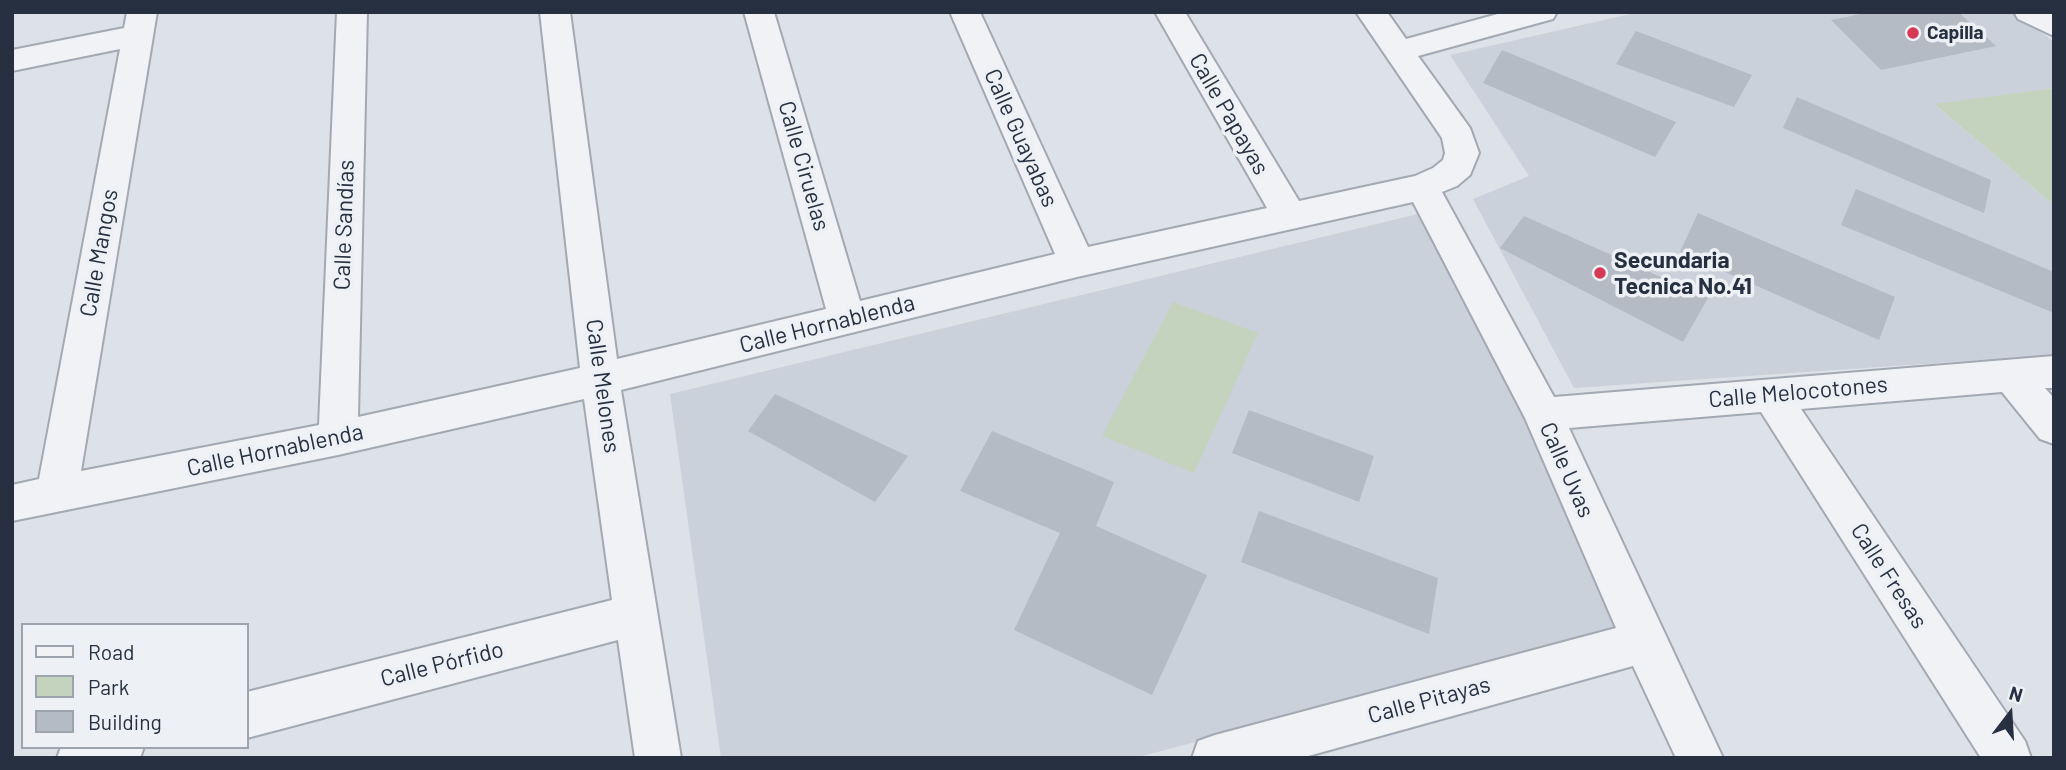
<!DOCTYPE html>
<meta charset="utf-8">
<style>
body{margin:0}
#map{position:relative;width:2066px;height:770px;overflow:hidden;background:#dde2e8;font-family:Barlow,sans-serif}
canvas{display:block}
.frame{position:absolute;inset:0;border:14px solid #263040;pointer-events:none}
.legend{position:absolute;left:21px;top:623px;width:228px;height:126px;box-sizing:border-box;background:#edf1f6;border:2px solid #9da4ad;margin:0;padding:9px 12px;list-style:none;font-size:21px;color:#263040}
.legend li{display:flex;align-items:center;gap:14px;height:35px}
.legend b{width:35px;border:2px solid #9da4ad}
.north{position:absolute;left:1975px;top:679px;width:70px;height:70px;-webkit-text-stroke:5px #edf1f6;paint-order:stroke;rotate:17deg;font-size:19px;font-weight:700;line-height:28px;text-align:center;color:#263040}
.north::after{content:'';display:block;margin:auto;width:24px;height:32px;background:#263040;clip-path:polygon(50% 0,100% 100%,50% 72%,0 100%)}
</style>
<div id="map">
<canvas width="2066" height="770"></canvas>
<div class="frame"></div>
<ul class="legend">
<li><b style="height:9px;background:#f0f2f6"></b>Road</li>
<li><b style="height:19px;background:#c4d3be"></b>Park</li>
<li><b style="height:19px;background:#b4bbc5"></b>Building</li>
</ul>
<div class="north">N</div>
</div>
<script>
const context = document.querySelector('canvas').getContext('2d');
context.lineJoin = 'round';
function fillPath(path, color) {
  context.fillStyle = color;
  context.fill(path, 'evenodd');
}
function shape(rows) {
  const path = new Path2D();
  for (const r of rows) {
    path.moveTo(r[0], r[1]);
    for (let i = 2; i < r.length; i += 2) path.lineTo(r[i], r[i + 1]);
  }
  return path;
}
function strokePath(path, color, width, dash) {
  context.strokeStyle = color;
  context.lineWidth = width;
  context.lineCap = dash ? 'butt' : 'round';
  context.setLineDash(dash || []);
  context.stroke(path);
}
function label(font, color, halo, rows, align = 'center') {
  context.font = font + ' Barlow,sans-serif';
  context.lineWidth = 7;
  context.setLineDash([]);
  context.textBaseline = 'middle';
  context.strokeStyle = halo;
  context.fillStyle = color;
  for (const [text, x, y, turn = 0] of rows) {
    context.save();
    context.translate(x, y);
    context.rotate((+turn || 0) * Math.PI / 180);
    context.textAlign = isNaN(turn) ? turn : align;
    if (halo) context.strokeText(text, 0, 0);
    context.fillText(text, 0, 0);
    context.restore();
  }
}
const built = shape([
 [1639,12,2017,12,2054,42,2054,88,1935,105,2054,205,2054,355,1574,388,1473,199,1529,176,1450,55],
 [1422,213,1632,626,1135,758,721,758,670,394]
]);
const green = shape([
 [2054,88,2054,205,1934,104],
 [1173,302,1258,333,1194,473,1102,436]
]);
const building = shape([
 [1871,12,1958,12,1996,46,1881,70,1831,20],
 [1636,31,1752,75,1734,107,1616,64],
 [1502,50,1676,122,1655,157,1483,83],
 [1797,97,1991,180,1984,213,1783,128],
 [1856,189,2054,272,2054,313,1841,225],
 [1698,213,1895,297,1879,340,1680,252],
 [1524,216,1708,298,1683,342,1500,248],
 [775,394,908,456,875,502,748,431],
 [1249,410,1374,456,1359,502,1232,453],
 [992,431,1114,482,1096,526,1207,575,1152,695,1014,630,1060,533,960,491],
 [1259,511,1438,578,1429,634,1241,562]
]);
const minor = shape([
 [127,12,157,12,81,471,319,425,337,12,367,12,358,417,580,368,540,12,570,12,617,359,826,309,744,12,774,12,860,301,1055,254,950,12,980,12,1088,247,1267,208,1155,12,1185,12,1299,201,1415,176,1433,168,1443,160,1445,153,1442,138,1356,12,1387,12,1406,39,1505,12,1557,12,1553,19,1418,56,1470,128,1479,153,1470,175,1457,186,1442,192,1554,397,2054,356,2054,388,2045,388,2054,398,2054,444,2040,439,2002,392,1801,409,2025,741,2031,758,1981,758,1761,412,1569,428,1723,758,1676,758,1633,666,1301,758,1192,758,1198,741,1215,735,1616,628,1525,418,1413,202,1077,277,621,390,681,758,635,758,618,640,247,738,247,692,612,600,584,399,338,455,12,521,12,485,39,479,120,49,12,71,12,50,124,28,127,12],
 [2014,12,2054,13,2054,36,2018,19,2014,12],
 [61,747,144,747,140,758,57,758,61,747]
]);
const markers = [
 [1913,33,7,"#d63955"],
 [1600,273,7,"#d63955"]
];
const farPoinames = [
 ["Capilla",1927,33]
];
const streetNames = [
 ["Calle Papayas",1229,114,60],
 ["Calle Guayabas",1021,138,66],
 ["Calle Ciruelas",804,166,74],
 ["Calle Sandías",344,225,-88],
 ["Calle Mangos",99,253,-80],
 ["Calle Hornablenda",827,324,-14],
 ["Calle Melones",603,386,82],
 ["Calle Melocotones",1798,392,-5],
 ["Calle Hornablenda",275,450,-12],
 ["Calle Uvas",1567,470,66],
 ["Calle Fresas",1889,576,57],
 ["Calle Pórfido",442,664,-14],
 ["Calle Pitayas",1429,700,-15]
];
const poiNames = [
 ["Secundaria",1614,260],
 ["Tecnica No.41",1614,286]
];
fillPath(built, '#cbd1da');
fillPath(green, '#c4d3be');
fillPath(building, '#b4bbc5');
strokePath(minor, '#a2a9b2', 4);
fillPath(minor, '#f0f2f6');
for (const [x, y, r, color] of markers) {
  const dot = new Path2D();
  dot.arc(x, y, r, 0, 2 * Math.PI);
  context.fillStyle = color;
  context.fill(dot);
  strokePath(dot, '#edf1f6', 2.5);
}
label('bold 19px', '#263040', '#edf1f6', farPoinames, 'left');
label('23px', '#263040', '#edf1f6', streetNames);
label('bold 23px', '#263040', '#edf1f6', poiNames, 'left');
</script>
